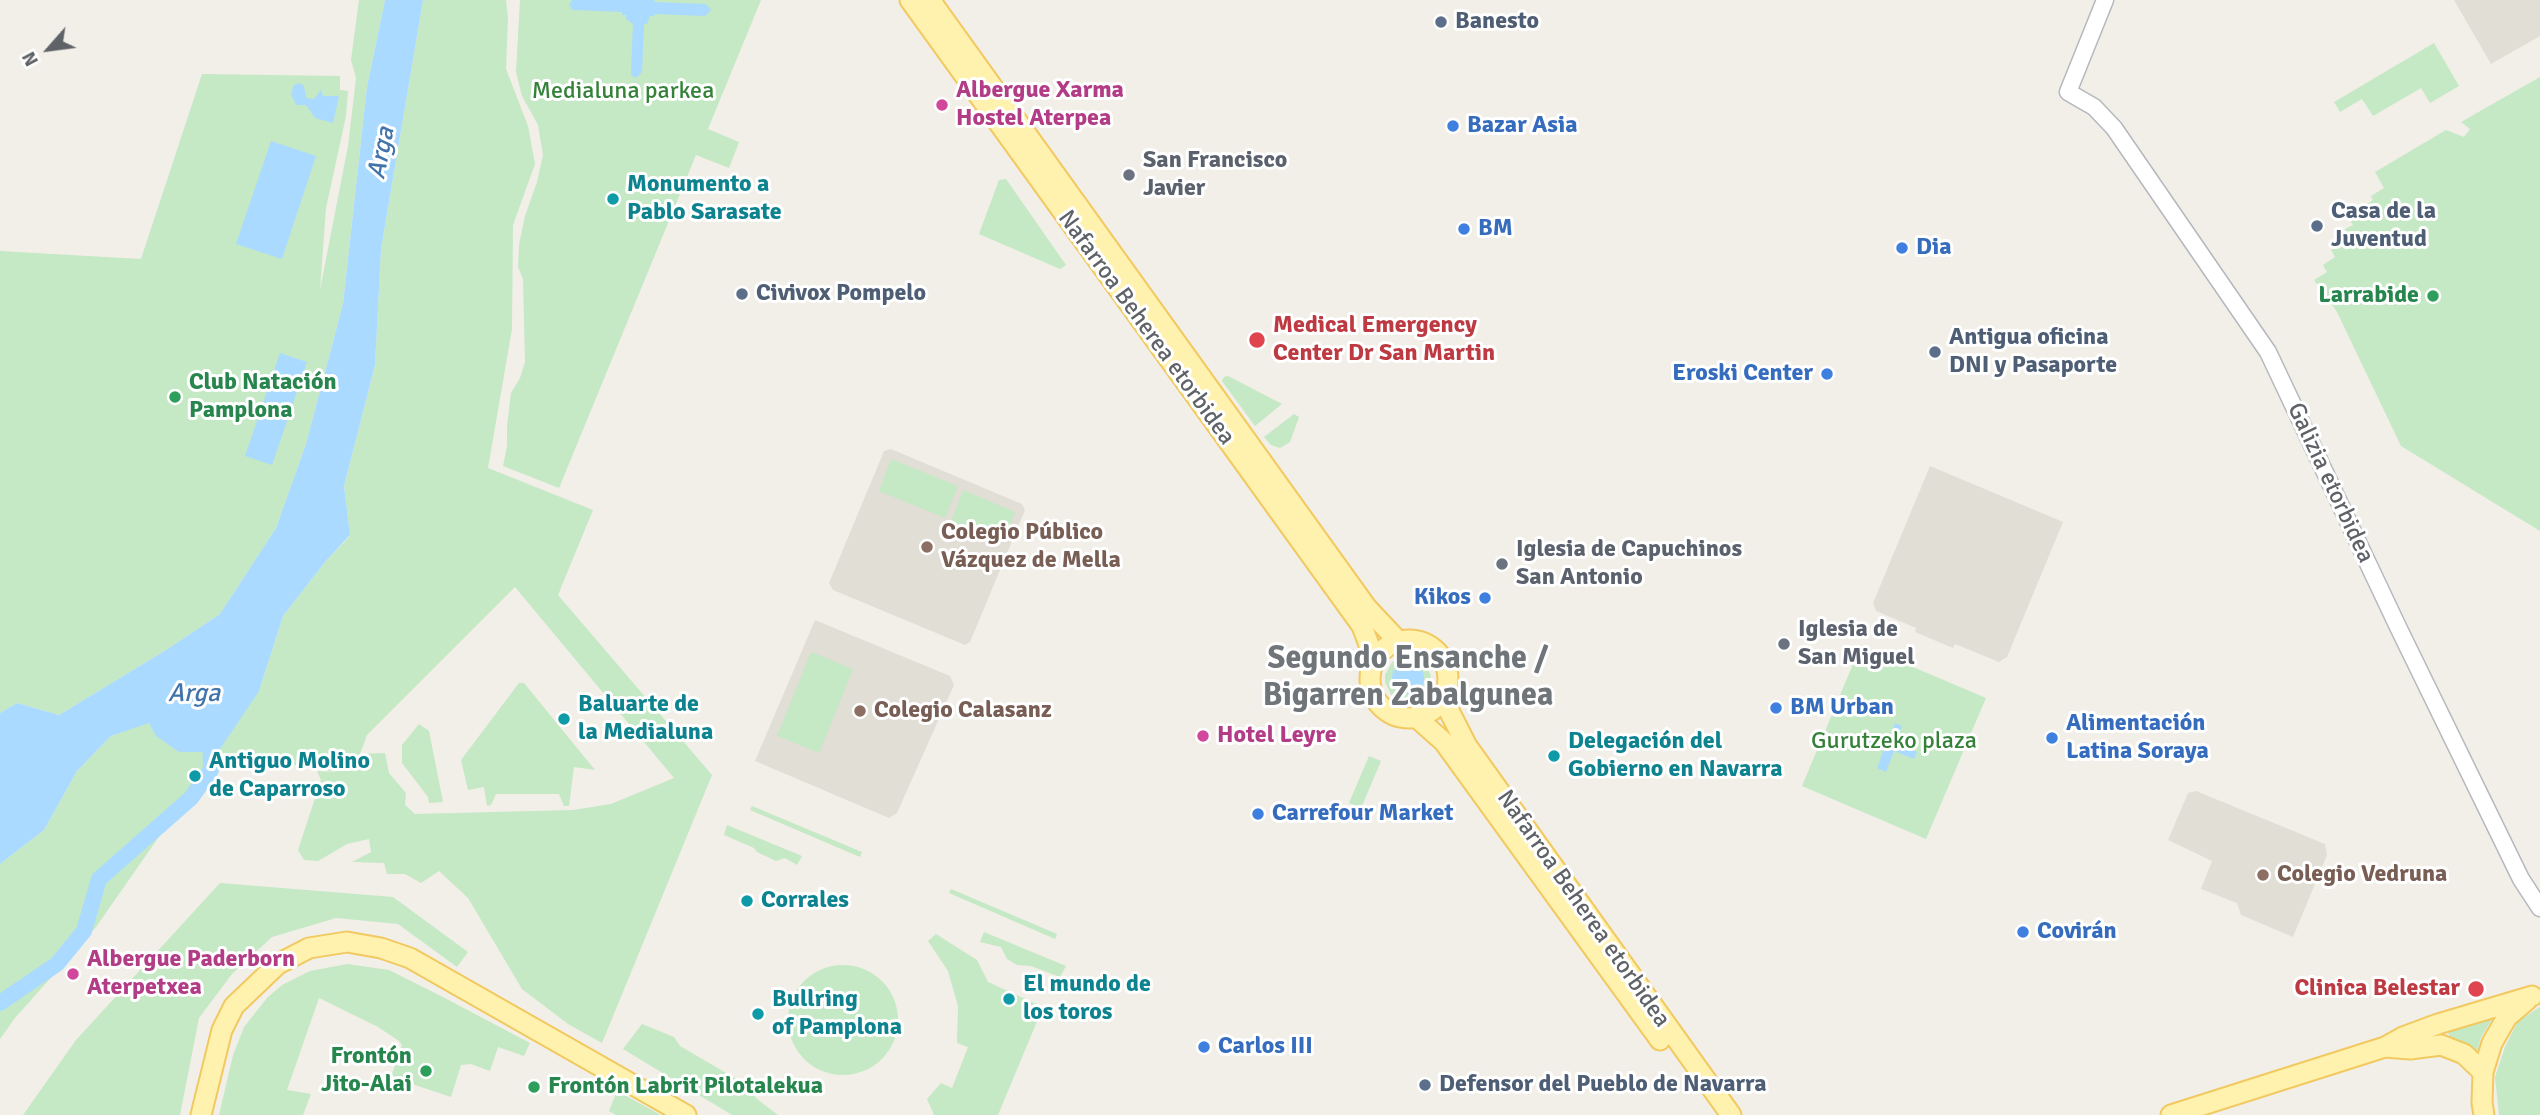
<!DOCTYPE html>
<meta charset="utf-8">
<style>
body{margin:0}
#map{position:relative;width:2540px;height:1115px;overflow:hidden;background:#f1efe8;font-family:Signika,sans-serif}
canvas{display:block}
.north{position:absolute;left:14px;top:14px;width:70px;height:70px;-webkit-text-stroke:5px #fff;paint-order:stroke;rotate:242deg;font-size:19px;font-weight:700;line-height:28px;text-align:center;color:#5f6368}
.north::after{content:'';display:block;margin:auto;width:24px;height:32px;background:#5f6368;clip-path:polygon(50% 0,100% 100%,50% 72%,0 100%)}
</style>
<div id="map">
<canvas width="2540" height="1115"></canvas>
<div class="north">N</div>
</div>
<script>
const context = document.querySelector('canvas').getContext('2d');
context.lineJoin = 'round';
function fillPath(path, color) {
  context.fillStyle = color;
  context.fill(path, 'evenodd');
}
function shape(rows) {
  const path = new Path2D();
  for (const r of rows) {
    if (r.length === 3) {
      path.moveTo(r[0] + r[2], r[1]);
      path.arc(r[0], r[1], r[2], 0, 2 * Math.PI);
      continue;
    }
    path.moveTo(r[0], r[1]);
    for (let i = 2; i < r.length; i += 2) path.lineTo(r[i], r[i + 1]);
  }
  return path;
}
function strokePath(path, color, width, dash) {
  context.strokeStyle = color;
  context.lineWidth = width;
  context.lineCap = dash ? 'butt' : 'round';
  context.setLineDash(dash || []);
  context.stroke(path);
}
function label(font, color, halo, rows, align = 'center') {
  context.font = font + ' Signika,sans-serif';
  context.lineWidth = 6;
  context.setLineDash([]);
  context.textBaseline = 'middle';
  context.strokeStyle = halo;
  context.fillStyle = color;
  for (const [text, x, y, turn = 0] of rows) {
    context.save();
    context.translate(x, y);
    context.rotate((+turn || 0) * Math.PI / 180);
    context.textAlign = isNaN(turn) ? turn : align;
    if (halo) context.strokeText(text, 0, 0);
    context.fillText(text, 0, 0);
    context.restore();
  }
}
const education = shape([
 [2454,0,2540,0,2540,36,2491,64],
 [891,449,1022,504,1025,510,970,642,965,645,833,590,829,583,884,451],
 [1930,466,2063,522,2007,657,1999,662,1955,644,1953,648,1915,632,1916,628,1876,611,1873,603],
 [815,620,950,676,954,685,897,813,889,818,755,761],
 [2196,791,2325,844,2327,855,2293,937,2241,915,2237,903,2201,889,2212,861,2168,840,2188,793]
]);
const green = shape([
 [359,0,385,0,367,87,343,304,306,444,276,528,220,614,166,650,59,715,17,703,0,713,0,251,141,259,202,74,340,76,340,90,348,91,346,116,326,208,320,290,348,146,356,78,351,60],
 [423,0,506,0,508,18,506,69,528,126,535,164,513,225,512,329,488,468,593,510,558,595,712,775,602,1043,568,1024,522,989,468,898,439,871,421,883,405,874,387,874,384,863,352,862,371,852,369,839,347,844,318,861,304,860,298,850,321,780,317,771,337,772,218,752,96,927,15,1018,0,1039,0,864,44,830,77,771,111,736,149,722,157,736,259,691,283,616,325,562,350,536,344,486,375,365,381,249],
 [515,587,674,778,611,804,573,810,415,814,405,805,406,793,389,773,385,753,360,754,367,735],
 [520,0,761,0,708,129,739,142,729,168,696,155,559,488,503,466,507,446,507,426,511,393,520,378,525,362,523,279,518,267,519,245,525,216,537,182,543,155,538,125,522,96,516,72],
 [2434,43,2459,86,2430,103,2421,88,2373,116,2362,99,2340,112,2334,102],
 [2540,77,2540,531,2401,446,2337,312,2314,280,2327,272,2323,265,2335,257,2331,250,2350,238,2345,229,2353,225,2350,220,2363,212,2361,208,2373,200,2371,196,2384,188,2375,172,2446,130,2464,137,2470,129,2461,122],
 [1006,179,1066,265,1060,269,979,234,999,180],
 [1228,376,1282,404,1255,426,1222,381,1224,377],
 [1294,414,1299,417,1290,442,1280,448,1271,445,1264,437],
 [891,459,958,486,945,518,879,491],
 [963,490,1015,512,1002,543,951,521],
 [1861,645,1986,698,1926,839,1802,786],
 [811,652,853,669,819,753,777,736],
 [1405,656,1412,656,1425,663,1431,676,1429,690,1418,700,1411,703,1397,700,1391,695,1385,682,1385,675,1392,662],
 [519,683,524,683,595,770,574,767,569,806,564,806,559,794,496,794,491,805,487,806,484,787,468,790,461,760],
 [419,724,429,731,443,802,429,803,428,797,402,763,402,745],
 [1369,756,1381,761,1361,808,1349,803],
 [752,806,862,852,860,857,750,810],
 [727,825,802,856,797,865,785,858,776,861,757,852,754,848,724,835],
 [220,883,393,897,468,952,457,967,398,924,336,918,272,937,232,974,199,1018,180,1115,23,1115,76,1040],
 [951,889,1057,934,1055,939,949,893],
 [984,932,1066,966,1060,977,1031,966,1017,965,1007,959,1001,947,980,942],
 [936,934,977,960,988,982,1043,1007,998,1115,934,1115,927,1099,941,1083,952,1088,968,1047,957,1043,958,1006,948,971,928,941],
 [347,964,389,970,439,995,530,1043,524,1056,498,1047,490,1071,471,1064,461,1065,451,1097,391,1077,402,1045,399,1041,378,1027,319,998,287,1090,311,1094,303,1115,219,1115,233,1055,244,1027,267,998,282,985,310,971],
 [843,1020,55],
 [2540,1007,2540,1115,2499,1115,2495,1077,2505,1047,2518,1021],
 [2496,1013,2481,1037,2477,1052,2450,1039,2447,1028],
 [642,1024,674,1037,680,1046,745,1084,757,1099,778,1115,732,1115,623,1049],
 [617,1091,661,1115,616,1115,609,1111]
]);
const water = shape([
 [385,0,423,0,381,249,375,365,344,486,350,535,325,562,283,616,259,691,218,752,179,752,156,736,149,723,111,736,77,771,44,830,0,864,0,713,17,703,59,715,166,650,220,614,276,528,306,444,343,304,367,87],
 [572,0,654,0,655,2,706,4,711,10,705,16,655,14,654,16,650,16,647,24,644,24,642,72,636,78,631,75,631,71,633,24,626,19,626,15,622,15,622,12,573,10,569,5],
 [299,83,304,86,306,98,314,99,321,90,323,96,339,96,333,123,315,118,306,105,296,105,291,94,294,85],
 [271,141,316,156,282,259,236,244],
 [280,353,307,362,272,465,245,456],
 [1408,678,16],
 [1895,723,1902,726,1895,743,1917,752,1914,759,1894,751,1886,772,1877,768,1884,749,1866,743,1870,733,1889,740]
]);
const canal = shape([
 [0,1003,57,964,84,931,99,879,191,798,211,770,210,731]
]);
const minor = shape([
 [2105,0,2068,92,2094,107,2114,128,2268,352,2399,629,2521,879,2540,908]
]);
const major = shape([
 [910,0,1362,626,1375,661],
 [930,0,1367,608,1399,642],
 [1409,679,39],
 [1443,699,1467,746,1731,1115],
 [1417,718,1444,742,1660,1040],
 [2385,1047,2410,1049,2441,1045,2464,1054,2483,1072],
 [201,1115,222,1030,234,1006,278,964,309,948,347,942,381,948,410,958,686,1115],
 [2171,1115,2385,1047,2403,1037,2438,1024,2532,996],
 [2484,1115,2482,1103,2483,1072,2492,1043,2507,1017,2527,1000]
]);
const markers = [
 [1441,22,7,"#5c6f8a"],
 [942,105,7,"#d1479c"],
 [1453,126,7,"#3f7fe0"],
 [1129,175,7,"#6b7280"],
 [613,199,7,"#0f9aa8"],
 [2317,226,7,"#5c6f8a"],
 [1464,229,7,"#3f7fe0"],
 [1902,248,7,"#3f7fe0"],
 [742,294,7,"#5c6f8a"],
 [2433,296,7,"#2e9e5b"],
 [1257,340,9,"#e0444e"],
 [1935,352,7,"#5c6f8a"],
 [1827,374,7,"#3f7fe0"],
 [175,397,7,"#2e9e5b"],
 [927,547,7,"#8d6e63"],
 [1502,564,7,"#6b7280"],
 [1485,598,7,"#3f7fe0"],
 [1784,644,7,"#6b7280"],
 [1776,708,7,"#3f7fe0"],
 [860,711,7,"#8d6e63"],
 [564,719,7,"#0f9aa8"],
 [1203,736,7,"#d1479c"],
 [2052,738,7,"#3f7fe0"],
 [1554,756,7,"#0f9aa8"],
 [195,776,7,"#0f9aa8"],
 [1258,814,7,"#3f7fe0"],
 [2263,875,7,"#8d6e63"],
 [747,901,7,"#0f9aa8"],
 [2023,932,7,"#3f7fe0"],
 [73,974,7,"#d1479c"],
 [2476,989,9,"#e0444e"],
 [1009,999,7,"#0f9aa8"],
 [758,1014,7,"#0f9aa8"],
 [1204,1047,7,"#3f7fe0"],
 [426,1071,7,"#2e9e5b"],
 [1425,1085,7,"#5c6f8a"],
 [534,1087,7,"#2e9e5b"]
];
const serviceNames = [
 ["Banesto",1455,22],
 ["Casa de la",2331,212],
 ["Juventud",2331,240],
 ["Civivox Pompelo",756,294],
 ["Antigua oficina",1949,338],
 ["DNI y Pasaporte",1949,366],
 ["Defensor del Pueblo de Navarra",1439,1085]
];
const hotelNames = [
 ["Albergue Xarma",956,91],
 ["Hostel Aterpea",956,119],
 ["Hotel Leyre",1217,736],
 ["Albergue Paderborn",87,960],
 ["Aterpetxea",87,988]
];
const parkNames = [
 ["Medialuna parkea",623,92],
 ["Gurutzeko plaza",1894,742]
];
const shopNames = [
 ["Bazar Asia",1467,126],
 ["BM",1478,229],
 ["Dia",1916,248],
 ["Eroski Center",1813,374,"right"],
 ["Kikos",1471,598,"right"],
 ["BM Urban",1790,708],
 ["Alimentación",2066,724],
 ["Latina Soraya",2066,752],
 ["Carrefour Market",1272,814],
 ["Covirán",2037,932],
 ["Carlos III",1218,1047]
];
const worshipNames = [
 ["San Francisco",1143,161],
 ["Javier",1143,189],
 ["Iglesia de Capuchinos",1516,550],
 ["San Antonio",1516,578],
 ["Iglesia de",1798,630],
 ["San Miguel",1798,658]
];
const cultureNames = [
 ["Monumento a",627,185],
 ["Pablo Sarasate",627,213],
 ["Baluarte de",578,705],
 ["la Medialuna",578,733],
 ["Delegación del",1568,742],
 ["Gobierno en Navarra",1568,770],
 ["Antiguo Molino",209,762],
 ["de Caparroso",209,790],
 ["Corrales",761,901],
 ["El mundo de",1023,985],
 ["los toros",1023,1013],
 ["Bullring",772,1000],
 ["of Pamplona",772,1028]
];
const leisureNames = [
 ["Larrabide",2419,296],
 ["Club Natación",189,383,"left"],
 ["Pamplona",189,411,"left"],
 ["Frontón",412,1057],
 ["Jito-Alai",412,1085],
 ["Frontón Labrit Pilotalekua",548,1087,"left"]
];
const healthNames = [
 ["Medical Emergency",1273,326],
 ["Center Dr San Martin",1273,354],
 ["Clinica Belestar",2460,989,"right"]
];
const streetNames = [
 ["Nafarroa Beherea etorbidea",1146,328,54],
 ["Galizia etorbidea",2330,483,65],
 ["Nafarroa Beherea etorbidea",1583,909,55]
];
const educationNames = [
 ["Colegio Público",941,533],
 ["Vázquez de Mella",941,561],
 ["Colegio Calasanz",874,711],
 ["Colegio Vedruna",2277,875]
];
const waterNames = [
 ["Arga",382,153,-79],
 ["Arga",194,694]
];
const districtNames = [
 ["Segundo Ensanche /",1408,660],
 ["Bigarren Zabalgunea",1408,697]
];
fillPath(education, '#e1ded6');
fillPath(green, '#c5e8c5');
fillPath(water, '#aadaff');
strokePath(canal, '#aadaff', 16);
strokePath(minor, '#b5b8bc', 19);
strokePath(major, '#f2c960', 23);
strokePath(minor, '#fff', 16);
strokePath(major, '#fff2af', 19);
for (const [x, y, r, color] of markers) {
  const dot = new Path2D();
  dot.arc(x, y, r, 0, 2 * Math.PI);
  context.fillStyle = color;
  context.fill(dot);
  strokePath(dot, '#fff', 2.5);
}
label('bold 24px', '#4e5e75', '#fff', serviceNames, 'left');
label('bold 24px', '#b23c85', '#fff', hotelNames, 'left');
label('24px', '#348238', '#fff', parkNames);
label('bold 24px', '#366cbe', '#fff', shopNames, 'left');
label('bold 24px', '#5b616d', '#fff', worshipNames, 'left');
label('bold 24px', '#0d838f', '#fff', cultureNames, 'left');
label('bold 24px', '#27864d', '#fff', leisureNames, 'right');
label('bold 24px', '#be3a42', '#fff', healthNames, 'left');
label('24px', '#5f6368', '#fff', streetNames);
label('bold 24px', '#785e54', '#fff', educationNames, 'left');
label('italic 26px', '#4174aa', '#fff', waterNames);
label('bold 32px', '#70757a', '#fff', districtNames);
</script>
